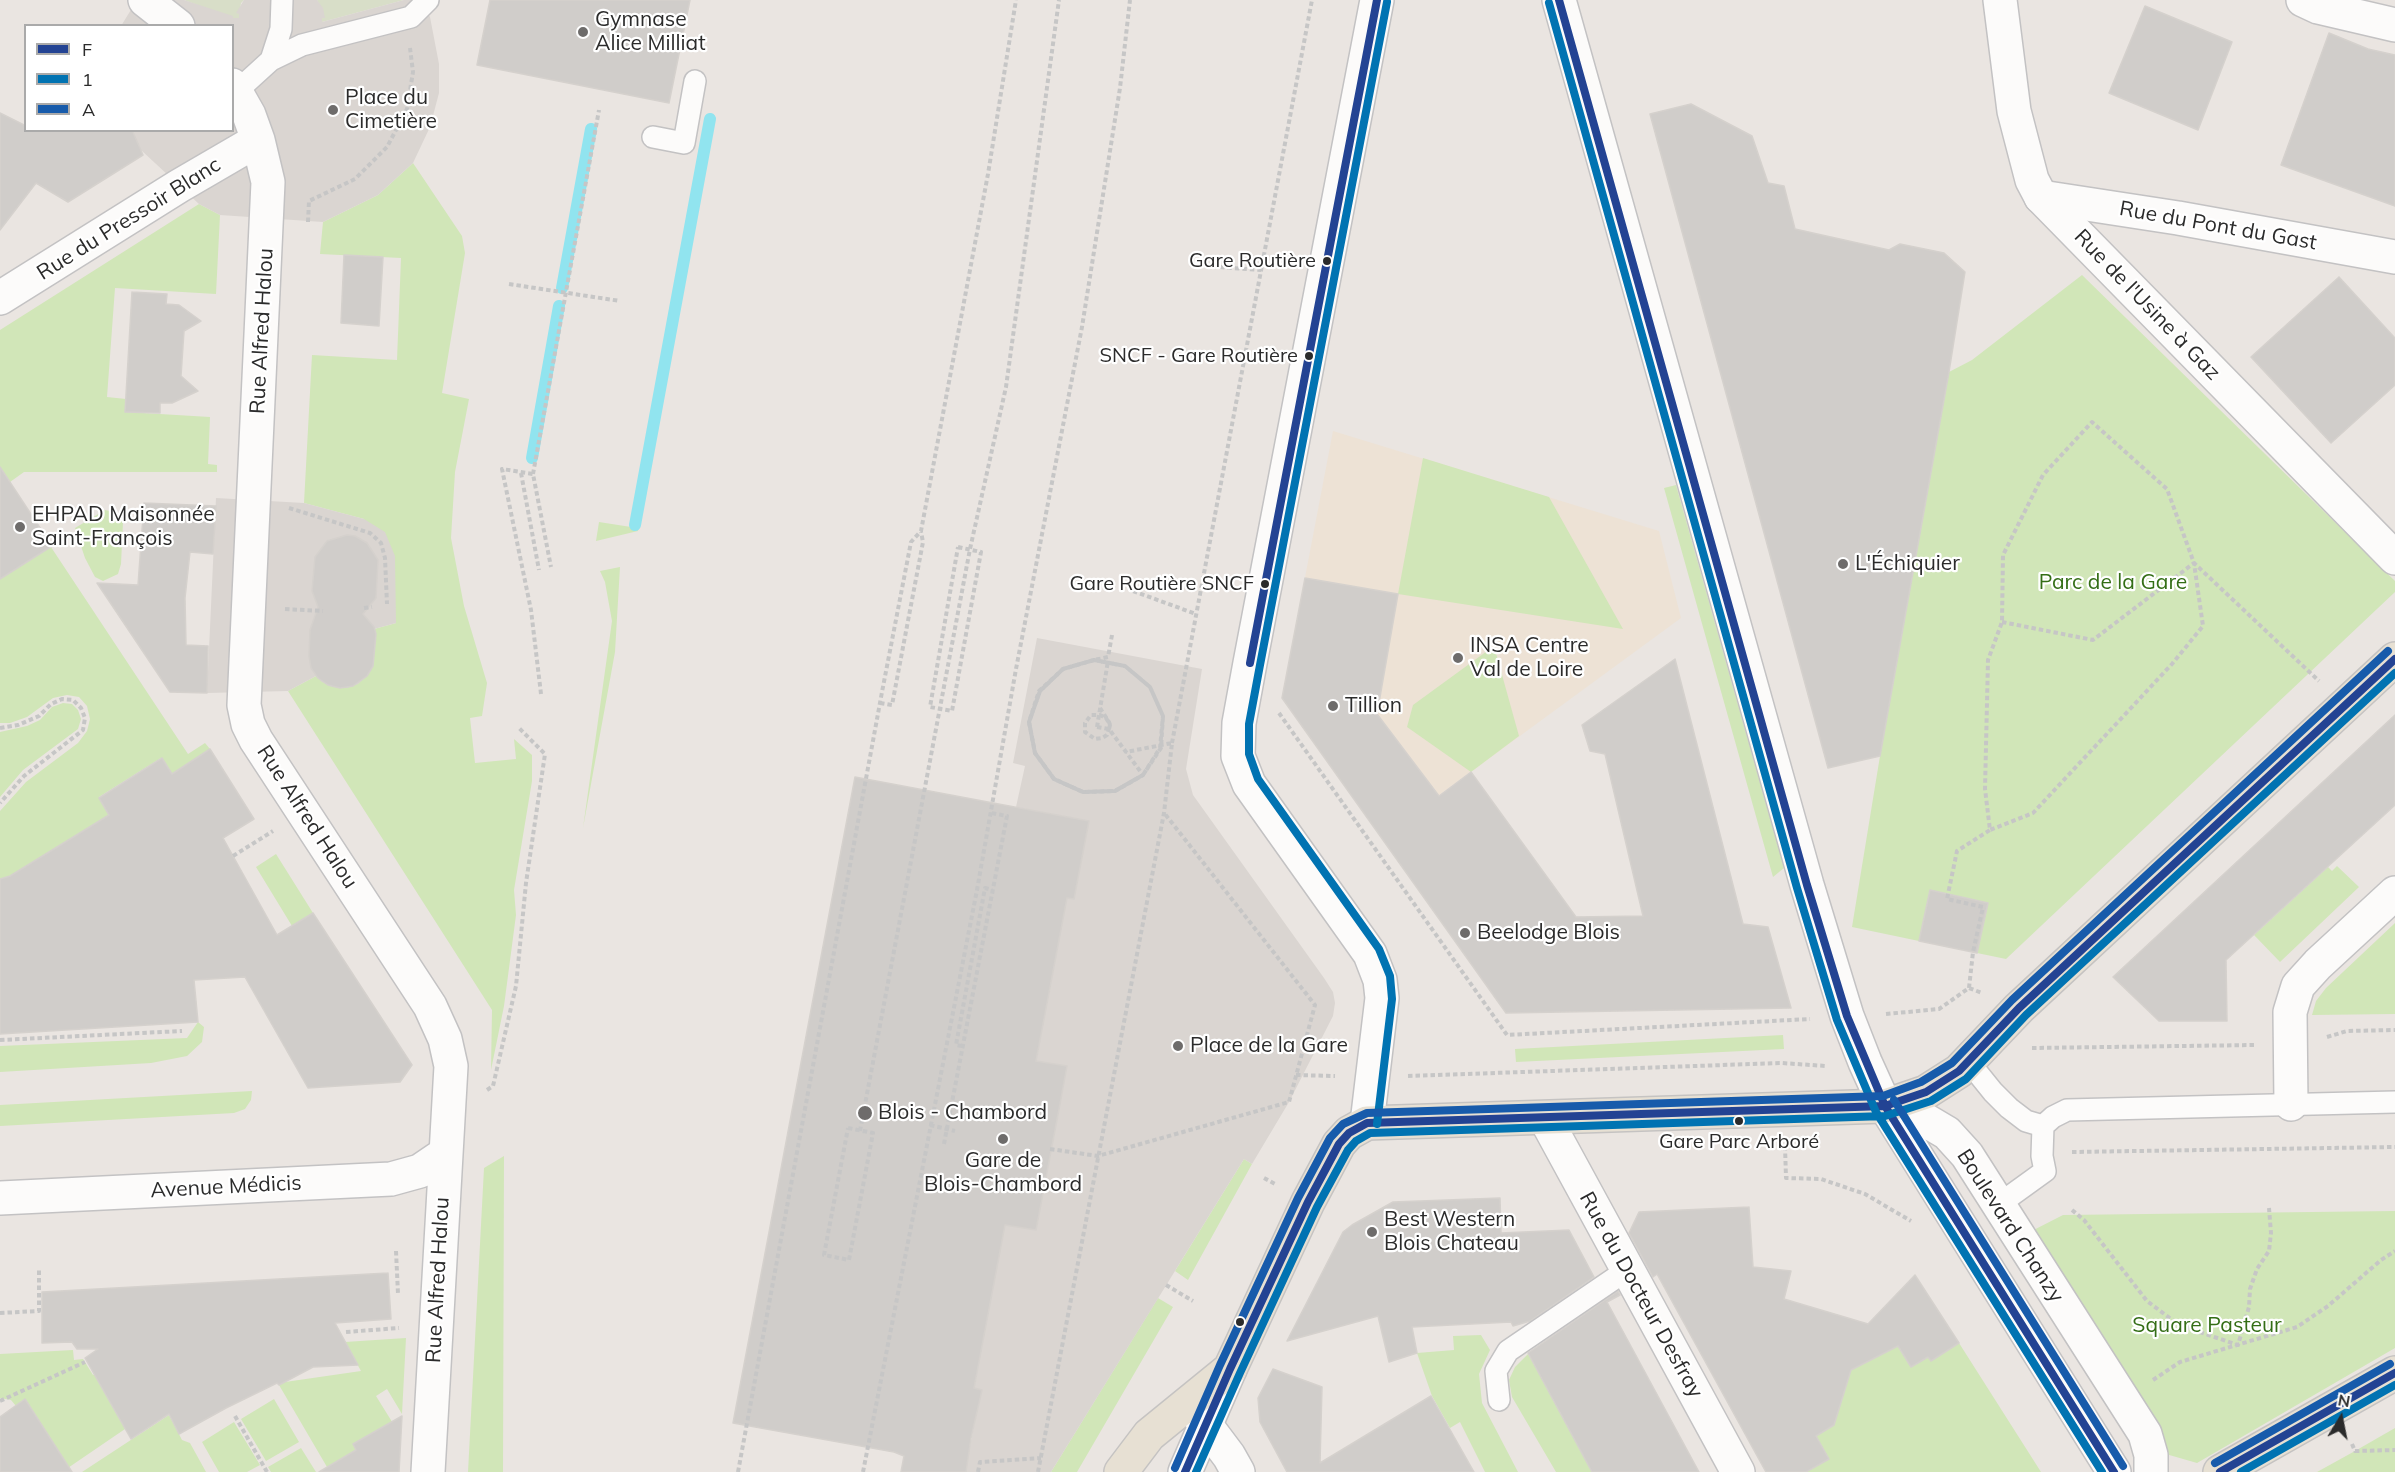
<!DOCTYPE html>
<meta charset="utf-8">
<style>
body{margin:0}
#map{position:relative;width:2395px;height:1472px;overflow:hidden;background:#eae5e1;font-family:Mulish,sans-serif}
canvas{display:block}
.legend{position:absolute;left:24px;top:24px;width:210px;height:108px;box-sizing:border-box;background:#fff;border:2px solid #aaa;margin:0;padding:8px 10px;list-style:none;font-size:18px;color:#2b2b2b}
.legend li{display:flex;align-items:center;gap:12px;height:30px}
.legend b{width:30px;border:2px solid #aaa}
.north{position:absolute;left:2311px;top:1388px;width:60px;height:60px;-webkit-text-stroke:4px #fff;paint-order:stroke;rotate:10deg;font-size:16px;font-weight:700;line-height:24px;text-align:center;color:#2b2b2b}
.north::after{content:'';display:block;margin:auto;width:21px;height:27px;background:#2b2b2b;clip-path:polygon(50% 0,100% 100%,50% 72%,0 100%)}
</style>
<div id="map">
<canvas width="2395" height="1472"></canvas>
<ul class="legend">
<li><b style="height:8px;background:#234393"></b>F</li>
<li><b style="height:8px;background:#0173b2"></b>1</li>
<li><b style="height:8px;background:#175bab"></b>A</li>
</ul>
<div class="north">N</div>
</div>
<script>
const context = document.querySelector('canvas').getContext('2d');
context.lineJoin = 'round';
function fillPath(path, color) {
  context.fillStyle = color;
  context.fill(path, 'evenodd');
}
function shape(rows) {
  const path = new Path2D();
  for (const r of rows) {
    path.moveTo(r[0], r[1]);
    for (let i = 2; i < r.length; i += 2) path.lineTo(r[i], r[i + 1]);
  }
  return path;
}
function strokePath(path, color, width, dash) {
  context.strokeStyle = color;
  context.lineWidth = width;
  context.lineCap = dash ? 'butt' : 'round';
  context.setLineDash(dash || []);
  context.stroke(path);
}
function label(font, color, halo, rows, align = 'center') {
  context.font = font + ' Mulish,sans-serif';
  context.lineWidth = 4.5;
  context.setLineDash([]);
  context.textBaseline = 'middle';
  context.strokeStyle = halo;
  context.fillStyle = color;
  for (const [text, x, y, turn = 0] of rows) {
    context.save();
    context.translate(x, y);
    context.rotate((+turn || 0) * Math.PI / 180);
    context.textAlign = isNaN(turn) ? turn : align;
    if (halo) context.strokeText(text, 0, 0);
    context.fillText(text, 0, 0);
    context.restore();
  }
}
const education = shape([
 [1333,431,1659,531,1681,618,1382,837,1282,698]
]);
const green = shape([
 [706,118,715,120,638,531,596,541,599,522,631,527],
 [413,163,462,236,465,253,442,393,469,399,455,472,451,538,464,606,487,683,482,716,470,718,475,763,516,759,514,739,532,755,532,781,514,890,516,915,504,1006,491,1070,492,1010,288,691,316,676,328,685,340,688,374,659,374,629,396,623,364,519,304,503,312,355,397,360,401,258,320,254,323,222,378,195],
 [199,204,220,215,216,294,115,288,107,397,126,399,126,412,210,417,208,464,217,465,217,472,24,472,10,482,0,467,0,330],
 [2082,275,2395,581,2395,592,2006,959,1977,953,1988,903,1930,891,1919,941,1852,927,1880,756,1949,372,1972,360],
 [1423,458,1549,497,1623,629,1398,594],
 [1676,485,1784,868,1773,877,1664,488],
 [105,510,119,513,123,522,121,564,118,574,103,581,95,577,85,558,75,528],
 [47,541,188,754,205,743,210,749,172,774,161,758,99,797,109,815,10,876,0,879,0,811,26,782,78,743,87,731,90,719,87,706,79,697,67,695,53,698,27,717,10,723,0,723,0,579],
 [620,567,615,652,583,828,612,621,605,582,600,571],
 [1494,646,1519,736,1471,772,1407,727,1413,705],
 [63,703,72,704,78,710,81,719,78,729,23,770,0,797,0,732,27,726,40,720,52,707],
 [276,854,313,913,292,926,256,867],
 [2337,866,2359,887,2280,962,2254,935,2328,867,2332,871],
 [2395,923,2395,1014,2312,1015,2316,1001,2326,988],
 [198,1022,204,1027,202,1042,187,1056,151,1063,0,1072,0,1046,187,1038],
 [1783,1035,1784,1049,1516,1062,1515,1049],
 [252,1091,251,1100,245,1109,234,1113,0,1126,0,1105],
 [504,1156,503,1472,468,1472,484,1168],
 [1244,1159,1252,1164,1188,1280,1175,1271],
 [2395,1211,2395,1348,2197,1463,2152,1450,2016,1239,2063,1215],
 [1158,1298,1173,1307,1077,1472,1051,1472],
 [1883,1323,1911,1367,1928,1357,1931,1361,1959,1343,2041,1472,1806,1472,1829,1459,1816,1436,1852,1367],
 [1481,1335,1490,1350,1479,1374,1482,1403,1518,1472,1485,1472,1460,1422,1450,1428,1432,1396,1417,1353,1454,1350,1453,1336],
 [406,1338,402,1414,387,1389,376,1396,394,1425,353,1444,356,1450,327,1467,279,1385,285,1382,361,1371,345,1342],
 [73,1350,74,1360,83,1359,93,1375,101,1371,125,1429,62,1472,0,1450,40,1422,26,1400,16,1406,11,1400,0,1398,0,1354],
 [1528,1354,1536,1368,1592,1472,1556,1472,1512,1397,1509,1380,1515,1367],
 [274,1399,299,1442,266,1461,241,1419],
 [169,1415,182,1440,190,1443,206,1472,82,1472],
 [234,1422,260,1465,247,1472,219,1472,202,1442],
 [2395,1428,2395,1472,2317,1472,2355,1451],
 [301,1448,316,1472,271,1472,268,1467]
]);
const cemetery = shape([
 [184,0,244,0,241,3,239,18,232,18],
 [317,0,404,0,322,22,322,18,324,18]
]);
const plaza = shape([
 [137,0,184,0,233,16,233,18,239,18,239,14,236,13,244,0,317,0,323,8,325,18,322,18,322,22,404,0,419,0,430,17,439,64,439,93,430,127,413,163,378,195,323,222,220,215,199,204,141,150,132,131,232,130,232,26,121,26],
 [216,498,304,503,364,519,385,532,395,556,396,623,374,629,373,666,367,676,358,684,347,688,333,687,322,682,316,676,288,691,207,693],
 [1037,638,1202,669,1186,769,1193,795,1324,978,1333,992,1335,1003,1333,1016,1289,1102,1252,1164,1244,1159,1051,1472,965,1472,981,1390,974,1389,1005,1223,1036,1230,1066,1072,1067,1066,1036,1062,1067,896,1074,899,1089,821,1016,807,1025,766,1013,763]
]);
const stream = shape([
 [562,288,591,129],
 [532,458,559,306],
 [635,525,710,119]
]);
const building = shape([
 [490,0,690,0,669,103,477,65,490,0],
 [2145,6,2232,42,2198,130,2109,93,2145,6],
 [2329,33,2368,49,2395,55,2395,206,2281,165,2329,33],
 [1691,104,1752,136,1768,183,1784,186,1795,229,1889,250,1900,244,1944,253,1965,272,1949,372,1880,756,1828,768,1650,114,1691,104],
 [0,113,26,126,26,130,132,130,143,155,68,202,36,183,0,230,0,113],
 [344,255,383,257,379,326,341,323,344,255],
 [2339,277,2395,338,2395,385,2331,443,2251,357,2339,277],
 [132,292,167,294,166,304,179,305,201,321,184,331,181,376,198,391,172,403,160,403,160,413,125,412,132,292],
 [0,467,52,546,0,579,0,467],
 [144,503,216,506,213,554,190,552,185,598,186,645,208,646,207,693,170,692,97,583,138,585,144,503],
 [347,535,355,536,367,543,378,560,376,598,363,614,374,627,376,634,373,666,367,676,353,686,340,688,328,685,318,678,311,668,309,656,310,630,318,607,312,591,315,557,327,541,347,535],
 [1305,578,1398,594,1377,714,1439,796,1471,772,1576,917,1643,916,1605,754,1590,751,1582,725,1675,659,1743,924,1768,927,1791,1008,1506,1013,1282,698,1305,578],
 [2395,715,2395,805,2226,960,2227,1021,2159,1021,2113,977,2395,715],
 [210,749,254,819,223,838,277,935,313,913,412,1065,400,1082,308,1088,245,977,194,980,198,1022,0,1034,0,879,10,876,109,815,99,798,162,758,172,774,210,749],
 [855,777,1089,821,1074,899,1067,898,1036,1061,1067,1066,1060,1104,1036,1230,1005,1225,974,1388,982,1390,971,1438,966,1472,901,1472,904,1456,894,1452,733,1423,855,777],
 [1930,890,1988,903,1977,953,1919,941,1930,890],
 [1500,1198,1501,1233,1569,1230,1594,1277,1530,1321,1513,1326,1511,1322,1412,1327,1417,1353,1389,1362,1378,1316,1287,1341,1343,1232,1352,1225,1393,1202,1500,1198],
 [1749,1207,1753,1267,1791,1271,1784,1299,1868,1324,1915,1275,1959,1343,1931,1361,1928,1357,1911,1367,1898,1346,1851,1370,1834,1425,1816,1436,1829,1459,1806,1472,1766,1472,1657,1274,1653,1277,1629,1233,1639,1212,1749,1207],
 [388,1273,391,1319,335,1323,358,1365,313,1367,279,1385,277,1383,226,1408,179,1434,169,1414,131,1439,85,1358,98,1349,77,1349,72,1342,42,1343,42,1292,388,1273],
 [1618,1291,1620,1295,1607,1302,1699,1472,1592,1472,1528,1353,1618,1291],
 [1273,1369,1322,1387,1320,1463,1431,1396,1474,1472,1287,1472,1260,1422,1258,1398,1273,1369],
 [25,1399,72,1472,0,1472,0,1417,25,1399],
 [402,1416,399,1472,319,1472,356,1450,353,1444,402,1416]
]);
const path = shape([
 [308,222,309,201,355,179,387,147,407,109,413,72,410,48],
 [1190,265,1261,270],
 [509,284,620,301],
 [521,473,539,570],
 [533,474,599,110],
 [289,508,370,533,381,543,385,558,387,604],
 [958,547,981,552,952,711,930,707,958,547],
 [1133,591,1196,614],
 [364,608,372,607],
 [285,609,323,611],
 [2002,622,2093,640,2194,563,2203,626,2172,664,2033,813,1990,830,1985,789,1988,660,2002,622,2003,555,2043,475,2092,422,2167,489,2194,563,2319,681],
 [541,694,531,610,502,469,533,474,551,567],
 [880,703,892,705,923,542,921,532],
 [1100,708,1109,722,1110,725,1107,735,1102,738,1095,739,1085,732,1085,723,1091,715,1100,715,1106,718,1110,725,1109,729,1143,775,1115,791,1083,792,1054,779,1035,753,1029,722,1040,691,1063,669,1094,660,1125,666],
 [1279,713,1507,1035,1810,1019],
 [1097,727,1109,729],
 [0,728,18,725,39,716,51,704,62,699,73,700,81,708,85,718,83,730,24,776,0,803],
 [1172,743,1312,0],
 [233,856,273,831],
 [1969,988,1973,952,1983,907,1947,899,1957,851,1990,830],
 [1886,1014,1939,1009,1969,988,1982,993],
 [2327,1037,2347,1031,2395,1030],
 [0,1040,182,1031],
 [962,1046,956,1045,985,888,992,890],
 [2032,1048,2255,1045],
 [1296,1075,1335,1076],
 [1408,1076,1781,1063,1826,1066],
 [487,1090,493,1086,516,986,526,883,545,754,518,727],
 [930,1125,955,1131],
 [848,1128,873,1133,849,1260,824,1255,848,1128],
 [860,1131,970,549,1006,387,1059,0],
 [944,1144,1007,816,991,813],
 [1785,1146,1786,1178,1821,1179,1865,1194,1911,1221],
 [1050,1149,1098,1156,1289,1102,1315,1005,1165,814],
 [2072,1152,2395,1147],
 [1264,1178,1277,1185],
 [2072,1210,2084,1220,2147,1301,2179,1325,2238,1345,2249,1307,2250,1289,2257,1269,2269,1251,2271,1233,2269,1208],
 [396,1251,398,1294],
 [1166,1285,1193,1301],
 [0,1313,39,1311,39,1269],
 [346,1332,399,1328],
 [2153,1380,2180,1362,2297,1327,2328,1306,2381,1260,2395,1251],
 [0,1401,85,1362],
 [235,1416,267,1472],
 [2352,1444,2355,1451,2395,1450],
 [738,1472,882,692,911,542,921,531,988,174,1016,0],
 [863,1472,977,890,1016,669,1082,327,1120,88,1130,0],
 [978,1472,980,1462,1041,1458],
 [1038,1472,1164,813,1172,743,1126,752]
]);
const service = shape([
 [271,60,281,29,282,0],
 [237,91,271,60,302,45,411,17,428,0],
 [653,137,684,143,695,81],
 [1968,1061,1993,1092,2009,1108,2026,1121,2043,1126],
 [2001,1212,2009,1197,2045,1171,2042,1156,2043,1126,2053,1117,2067,1110,2395,1102],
 [1499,1400,1496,1371,1508,1351,1627,1270]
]);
const minor = shape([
 [145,0,178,26],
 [1559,0,1807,885,1847,1016,1865,1062,1885,1106],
 [232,85,249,115,258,140,268,182,244,705,248,724,256,740,430,1006,445,1039,451,1066,428,1472],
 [2041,197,2178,218,2395,257],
 [0,298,179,186,258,140],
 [2291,1104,2290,1012,2298,986,2318,964,2395,893],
 [1545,1118,1738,1472],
 [1367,1123,1382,998,1380,980,1370,954,1249,784,1238,756,1239,723,1250,663,1377,0],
 [0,1198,391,1179,420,1171,445,1154],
 [1190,1404,1229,1456,1238,1472]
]);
const tertiary = shape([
 [2000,0,2014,111,2032,180,2041,197,2395,558],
 [2303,0,2318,7,2395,25]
]);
const secondary = shape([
 [1885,1106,1920,1117,1947,1133,1967,1155,2145,1434,2151,1455,2151,1472],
 [1885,1106,2114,1472],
 [1185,1472,1230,1369]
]);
const primary = shape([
 [1121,1472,1149,1435,1230,1369,1308,1202,1339,1144,1349,1133,1367,1123,1885,1106,1926,1092,1959,1071,2019,1008,2395,659],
 [2220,1472,2395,1373]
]);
const pathBridge = shape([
 [1112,635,1108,657,1094,660,1063,669,1039,691,1029,722,1035,753,1054,779,1083,792,1115,791,1143,775,1161,748,1163,716,1150,687,1125,666,1094,660,1063,669,1040,691,1029,722,1035,753,1054,779,1083,792,1115,791,1143,775,1160,748,1163,716,1150,687,1125,666],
 [1097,727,1108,661]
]);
const bus1 = shape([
 [1559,0,1807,885,1847,1016,1885,1106,2114,1472],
 [1250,663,1377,0],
 [1185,1472,1230,1369,1308,1202,1339,1144,1349,1133,1367,1123,1885,1106,1926,1092,1959,1071,2019,1008,2395,659],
 [2220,1472,2395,1373]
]);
const bus2 = shape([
 [1549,3,1797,888,1837,1020,1876,1112,2102,1472],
 [1377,1124,1392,999,1390,976,1379,949,1258,779,1249,754,1249,724,1260,665,1387,2],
 [1196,1472,1240,1373,1317,1207,1348,1150,1356,1141,1370,1133,1885,1116,1931,1101,1966,1079,2026,1015,2395,673],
 [2241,1472,2395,1385]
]);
const bus3 = shape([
 [1894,1100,2123,1466],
 [2215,1463,2390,1364],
 [1175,1468,1220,1365,1298,1198,1330,1138,1343,1124,1367,1113,1883,1096,1921,1082,1952,1063,2012,1000,2388,651]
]);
const markers = [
 [583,32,6,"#6e6c6b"],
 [333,110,6,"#6e6c6b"],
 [1327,261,5,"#2b2b2b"],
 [1309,356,5,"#2b2b2b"],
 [20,527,6,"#6e6c6b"],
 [1843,564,6,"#6e6c6b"],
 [1265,584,5,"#2b2b2b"],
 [1458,658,6,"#6e6c6b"],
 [1333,706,6,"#6e6c6b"],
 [1465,933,6,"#6e6c6b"],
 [1178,1046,6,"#6e6c6b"],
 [865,1113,8,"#6e6c6b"],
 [1739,1121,5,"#2b2b2b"],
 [1003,1139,6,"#6e6c6b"],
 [1372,1232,6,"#6e6c6b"],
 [1240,1322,5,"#2b2b2b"]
];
const busNames = [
 ["Gare Routière",1316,261],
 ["SNCF - Gare Routière",1298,356],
 ["Gare Routière SNCF",1254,584],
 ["Gare Parc Arboré",1739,1142,"center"]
];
const poiNames = [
 ["Gymnase",595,20],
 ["Alice Milliat",595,44],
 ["Place du",345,98],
 ["Cimetière",345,122],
 ["EHPAD Maisonnée",32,515],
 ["Saint-François",32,539],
 ["L'Échiquier",1855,564],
 ["INSA Centre",1470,646],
 ["Val de Loire",1470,670],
 ["Tillion",1345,706],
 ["Beelodge Blois",1477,933],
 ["Place de la Gare",1190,1046],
 ["Blois - Chambord",878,1113],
 ["Gare de",1003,1161,"center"],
 ["Blois-Chambord",1003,1185,"center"],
 ["Best Western",1384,1220],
 ["Blois Chateau",1384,1244]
];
const streetNames = [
 ["Rue du Pressoir Blanc",129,219,-32],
 ["Rue du Pont du Gast",2218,226,10],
 ["Rue de l'Usine à Gaz",2147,305,46],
 ["Rue Alfred Halou",262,331,-87],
 ["Rue Alfred Halou",307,817,57],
 ["Avenue Médicis",226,1187,-3],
 ["Boulevard Chanzy",2010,1226,57],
 ["Rue Alfred Halou",438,1280,-87],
 ["Rue du Docteur Desfray",1641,1295,61]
];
const parkNames = [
 ["Parc de la Gare",2113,583],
 ["Square Pasteur",2207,1326]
];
fillPath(education, '#ede2d5');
fillPath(green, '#d1e6b8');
fillPath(cemetery, '#d8dec8');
fillPath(plaza, '#dad5d1');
strokePath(stream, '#91e4ef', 12);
fillPath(building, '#d0cdca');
strokePath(building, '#d5d1cd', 1.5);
strokePath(service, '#c3c2c3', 24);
strokePath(minor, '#c3c2c3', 36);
strokePath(tertiary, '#c3c2c3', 36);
strokePath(secondary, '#c3c2c3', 36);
strokePath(primary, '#c5c3c2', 36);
strokePath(path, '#c6c6c6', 4, [4.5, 3]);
strokePath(service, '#fcfbfa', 21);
strokePath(minor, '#fcfbfa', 33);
strokePath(tertiary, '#fcfbfa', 33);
strokePath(secondary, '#fcfbfa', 33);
strokePath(primary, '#e7e0d3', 33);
strokePath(pathBridge, '#c6c6c6', 4, [4.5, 3]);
strokePath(bus1, '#234393', 8);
strokePath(bus2, '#0173b2', 8);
strokePath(bus3, '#175bab', 8);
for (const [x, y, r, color] of markers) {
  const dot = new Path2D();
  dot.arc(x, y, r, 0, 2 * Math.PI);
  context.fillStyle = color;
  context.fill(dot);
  strokePath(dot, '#fff', 2);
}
label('20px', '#2b2b2b', '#fff', busNames, 'right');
label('21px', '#2b2b2b', '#fff', poiNames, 'left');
label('21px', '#2b2b2b', '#fff', streetNames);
label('21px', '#346e16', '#fff', parkNames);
</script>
